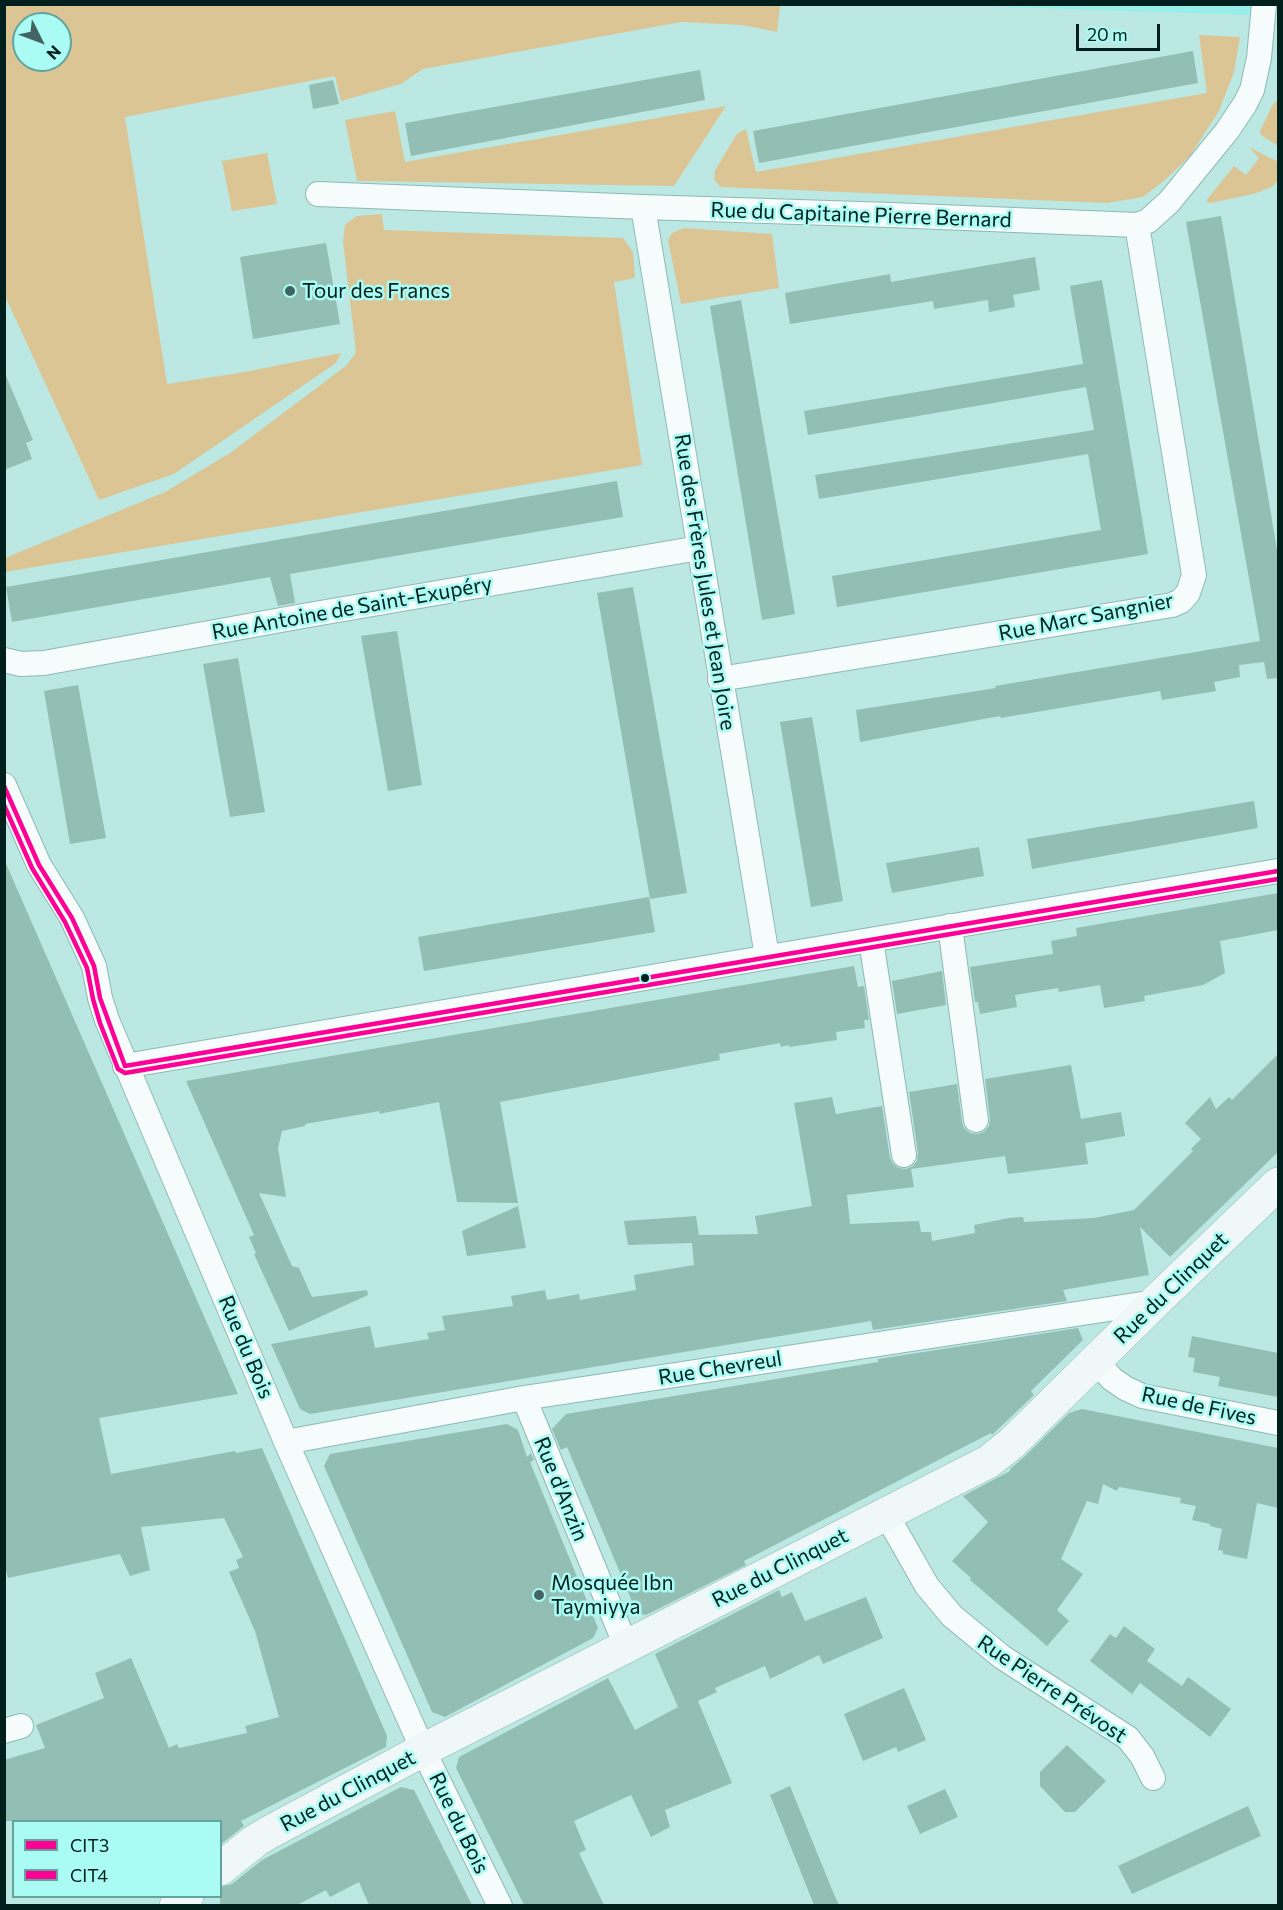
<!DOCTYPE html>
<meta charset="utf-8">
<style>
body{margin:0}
#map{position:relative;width:1283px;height:1910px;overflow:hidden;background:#bce8e4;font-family:Commissioner,sans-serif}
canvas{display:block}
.frame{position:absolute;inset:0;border:6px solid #001f1d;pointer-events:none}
.legend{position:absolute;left:12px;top:1820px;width:210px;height:78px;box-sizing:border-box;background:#a9fbf3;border:2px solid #65a39d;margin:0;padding:8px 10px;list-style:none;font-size:18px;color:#001f1d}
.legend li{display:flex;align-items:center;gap:12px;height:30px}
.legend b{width:30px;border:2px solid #65a39d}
.north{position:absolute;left:12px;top:12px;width:60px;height:60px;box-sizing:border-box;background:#a9fbf3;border:2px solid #65a39d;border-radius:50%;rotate:132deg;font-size:16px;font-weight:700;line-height:24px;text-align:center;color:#001f1d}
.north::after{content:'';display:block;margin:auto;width:21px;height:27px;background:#426563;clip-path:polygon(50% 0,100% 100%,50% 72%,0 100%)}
.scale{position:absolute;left:1076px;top:24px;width:84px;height:27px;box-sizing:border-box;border:3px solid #001f1d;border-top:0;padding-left:8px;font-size:18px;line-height:21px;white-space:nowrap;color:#001f1d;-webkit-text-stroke:4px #a9fbf3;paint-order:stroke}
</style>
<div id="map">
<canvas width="1283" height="1910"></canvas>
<div class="frame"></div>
<ul class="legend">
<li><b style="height:8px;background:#ff0096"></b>CIT3</li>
<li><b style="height:8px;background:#ff0096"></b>CIT4</li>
</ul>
<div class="north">N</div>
<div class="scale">20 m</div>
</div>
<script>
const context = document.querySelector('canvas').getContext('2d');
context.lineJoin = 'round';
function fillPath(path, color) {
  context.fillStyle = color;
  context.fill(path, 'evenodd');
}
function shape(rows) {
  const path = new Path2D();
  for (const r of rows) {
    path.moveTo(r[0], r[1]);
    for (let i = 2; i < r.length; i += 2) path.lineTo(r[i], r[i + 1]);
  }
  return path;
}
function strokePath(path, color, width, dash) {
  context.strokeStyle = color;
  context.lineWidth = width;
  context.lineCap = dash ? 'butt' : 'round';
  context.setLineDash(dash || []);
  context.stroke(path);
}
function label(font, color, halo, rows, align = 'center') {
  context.font = font + ' Commissioner,sans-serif';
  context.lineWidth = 5;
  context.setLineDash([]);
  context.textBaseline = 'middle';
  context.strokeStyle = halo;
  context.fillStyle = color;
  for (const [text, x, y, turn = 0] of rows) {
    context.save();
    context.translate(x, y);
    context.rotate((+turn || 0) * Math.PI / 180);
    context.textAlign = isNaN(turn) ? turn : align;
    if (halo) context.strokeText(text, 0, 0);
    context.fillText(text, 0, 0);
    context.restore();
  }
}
const built = shape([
 [1278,4,1278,16,944,5]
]);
const green = shape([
 [4,5,5,4,780,5,777,32,743,25,681,22,423,69,401,84,341,101,335,76,125,117,167,384,239,373,341,353,336,363,174,474,99,500,5,296],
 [24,24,60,24,60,60,24,60],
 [1199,35,1240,37,1234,72,1219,111,1190,156,1165,180,1143,197,1107,203,721,187,714,180,715,170,737,134,746,129,756,172,1207,93],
 [1278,100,1278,146,1261,135,1260,131,1273,104],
 [726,106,674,186,357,181,345,120,395,111,405,162],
 [1249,147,1278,162,1278,180,1272,187,1253,194,1210,203,1206,201,1234,166,1246,175,1259,158],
 [267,153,277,204,232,211,222,161],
 [382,214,384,230,623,238,633,252,635,278,614,282,642,465,5,572,5,558,165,492,230,453,347,365,356,352,343,242,345,225,357,216],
 [684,228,772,234,779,288,681,304,668,240,672,233]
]);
const building = shape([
 [1193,51,1198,83,759,163,753,131],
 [700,70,705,100,411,156,405,123],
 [333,80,339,104,313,109,309,85],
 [1221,216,1278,556,1278,678,1267,679,1264,662,1239,665,1240,677,1214,682,1216,691,1162,700,1160,691,1001,718,1000,716,860,742,856,710,996,688,995,686,1260,641,1186,222],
 [326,243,340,324,253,339,240,257],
 [1035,257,1040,290,1013,295,1015,307,989,312,988,300,934,309,933,301,790,324,785,293,890,274,891,282],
 [1102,280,1148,554,837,607,832,576,1101,530,1088,454,819,499,815,475,1094,430,1086,387,808,435,804,411,1083,364,1070,286],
 [741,300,795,614,762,620,710,306],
 [4,371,33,440,26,443,32,459,4,470],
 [617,481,623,517,290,574,295,603,278,606,270,577,12,622,6,587],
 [633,587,687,893,650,899,597,593],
 [397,631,422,785,388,791,361,636],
 [238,658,265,812,230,817,203,664],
 [78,685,106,838,70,844,44,691],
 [812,717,843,901,811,907,780,722],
 [1254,801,1258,828,1032,869,1027,839],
 [979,847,984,876,892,893,886,863],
 [4,859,238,1394,99,1418,111,1474,235,1451,236,1453,262,1448,387,1736,386,1747,241,1821,244,1826,220,1845,220,1821,4,1821,4,1760,45,1748,36,1725,104,1698,95,1673,131,1658,169,1748,177,1744,179,1748,247,1733,245,1726,279,1717,255,1631,229,1572,239,1568,236,1560,243,1557,224,1518,141,1527,150,1570,130,1576,120,1554,8,1578,4,1564],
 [1278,893,1278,930,1220,941,1225,973,1203,985,1144,996,1145,1001,1104,1008,1100,985,1059,992,1058,988,1015,995,1017,1007,980,1014,978,1002,975,1002,970,967,1053,954,1051,941,1077,936,1076,928],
 [649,897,655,932,424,971,418,937],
 [854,966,858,987,864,986,869,1020,864,1020,865,1028,836,1032,837,1040,789,1047,789,1045,781,1047,780,1043,719,1054,720,1060,500,1102,518,1203,457,1202,439,1102,379,1114,380,1111,305,1124,305,1126,282,1131,278,1148,286,1197,259,1193,292,1266,299,1268,312,1297,367,1290,368,1295,289,1331,254,1254,256,1253,249,1237,254,1235,186,1081],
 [942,971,946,1005,897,1014,892,981],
 [1278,1054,1278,1152,1170,1257,1140,1227,1149,1275,1063,1290,1067,1301,873,1330,871,1321,310,1414,300,1409,271,1344,370,1326,375,1348,429,1339,427,1333,445,1330,442,1316,513,1306,511,1296,545,1290,547,1300,579,1294,580,1300,636,1290,634,1275,694,1265,692,1243,628,1245,624,1221,696,1216,699,1235,758,1234,755,1216,812,1206,794,1103,832,1097,836,1114,882,1106,890,1158,893,1164,899,1168,906,1169,913,1166,917,1161,918,1153,909,1092,957,1084,962,1122,964,1128,970,1133,978,1134,984,1132,989,1126,990,1119,985,1079,1071,1065,1081,1119,1121,1112,1125,1136,1085,1143,1088,1164,1008,1174,1005,1156,911,1169,914,1187,847,1195,850,1224,919,1221,921,1232,931,1232,932,1241,975,1233,974,1225,1009,1218,1023,1217,1024,1222,1094,1218,1134,1210,1193,1151,1191,1149,1201,1139,1185,1123,1210,1097,1216,1109,1229,1097,1232,1100],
 [518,1206,526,1248,467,1256,462,1231],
 [1078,1328,1083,1340,1031,1391,1034,1395,992,1435,991,1433,948,1455,744,1561,746,1565,646,1615,637,1613,567,1447,561,1450,552,1429,566,1414,878,1362,878,1359],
 [1192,1336,1278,1353,1278,1397,1218,1386,1220,1377,1193,1372,1195,1358,1188,1357],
 [1082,1409,1278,1448,1278,1508,1257,1503,1247,1559,1223,1554,1223,1551,1218,1550,1222,1529,1210,1526,1210,1524,1192,1520,1196,1506,1180,1503,1181,1498,1119,1487,1117,1491,1103,1484,1098,1504,1087,1501,1061,1559,1083,1574,1057,1610,1069,1621,1047,1646,970,1580,971,1578,952,1561,988,1522,963,1496,1010,1471,1010,1469,1024,1457,1069,1413],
 [507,1424,518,1430,527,1457,531,1453,534,1460,530,1462,598,1628,593,1638,445,1717,432,1712,324,1466,330,1454],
 [779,1590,782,1597,792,1592,805,1621,866,1597,883,1638,823,1664,819,1655,770,1679,765,1666,715,1688,717,1692,698,1701,732,1783,665,1810,670,1827,651,1837,631,1795,574,1821,586,1850,579,1853,604,1905,524,1905,456,1768,459,1757,608,1678,635,1730,678,1707,655,1654],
 [1124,1626,1155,1649,1147,1661,1182,1686,1188,1677,1231,1709,1210,1737,1140,1683,1132,1694,1090,1661,1110,1634,1116,1638],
 [904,1688,926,1740,898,1752,896,1747,863,1761,844,1714],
 [1067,1745,1106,1781,1075,1812,1065,1812,1040,1786,1040,1772],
 [790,1786,833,1892,839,1905,814,1905,770,1795],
 [401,1787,414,1790,472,1905,369,1905,359,1882,330,1897,326,1890,297,1905,220,1905,220,1887,232,1884,262,1860],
 [945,1789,958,1817,920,1834,907,1806],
 [1248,1806,1261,1836,1132,1894,1118,1866]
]);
const street = shape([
 [318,194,643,207,891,215,1137,225,1148,221,1169,202,1227,131,1245,104,1252,90,1259,58,1264,4],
 [643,207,767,956],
 [4,660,21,664,44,663,303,616,699,548],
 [720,679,1172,605,1181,601,1188,593,1194,575,1137,225],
 [4,785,39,865,72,918,94,966,100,998,107,1020,286,1442,423,1750,500,1906],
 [950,926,976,1120],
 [871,940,904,1155],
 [125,1066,1278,871],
 [1096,1361,1112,1379,1125,1388,1142,1396,1278,1423],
 [524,1398,626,1646],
 [286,1442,524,1398,1155,1302],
 [886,1514,927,1586,952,1616,1002,1657,1128,1738,1142,1756,1153,1778],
 [4,1731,21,1726]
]);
const secondary = shape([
 [220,1869,255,1841,268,1833,423,1750,988,1462,1011,1444,1155,1302,1278,1184],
 [176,1906,187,1896]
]);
const bus1 = shape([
 [4,786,39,865,72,918,94,966,100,998,125,1066],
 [125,1066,1278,871]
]);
const bus2 = shape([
 [4,805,32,868,65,922,87,968,93,999,100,1023,118,1069,125,1073,1278,879]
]);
const markers = [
 [290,291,6,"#426563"],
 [645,978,5,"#001f1d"],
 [539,1595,6,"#426563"]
];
const streetNames = [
 ["Rue du Capitaine Pierre Bernard",861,215,2],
 ["Rue des Frères Jules et Jean Joire",705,582,81],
 ["Rue Antoine de Saint-Exupéry",352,608,-10],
 ["Rue Marc Sangnier",1086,617,-11],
 ["Rue du Clinquet",1171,1288,-44],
 ["Rue du Bois",246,1347,67],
 ["Rue Chevreul",720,1368,-9],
 ["Rue de Fives",1199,1406,12],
 ["Rue d'Anzin",561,1489,68],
 ["Rue du Clinquet",780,1568,-27],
 ["Rue Pierre Prévost",1052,1689,34],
 ["Rue du Clinquet",348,1791,-28],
 ["Rue du Bois",459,1823,64]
];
const poiNames = [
 ["Tour des Francs",302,291],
 ["Mosquée Ibn",551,1583],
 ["Taymiyya",551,1607]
];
fillPath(built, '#98efe7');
fillPath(green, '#dbc594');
fillPath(building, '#93beb4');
strokePath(street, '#8eb8b4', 26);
strokePath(secondary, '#8eb8b4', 34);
strokePath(street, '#f5fcfb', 24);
strokePath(secondary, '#f0f7f8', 33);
strokePath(bus1, '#ff0096', 4.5);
strokePath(bus2, '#ff0096', 4.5);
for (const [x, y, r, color] of markers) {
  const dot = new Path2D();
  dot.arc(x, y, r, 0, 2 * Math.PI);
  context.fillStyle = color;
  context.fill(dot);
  strokePath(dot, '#a9fbf3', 2);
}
label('21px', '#001f1d', '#a9fbf3', streetNames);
label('21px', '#001f1d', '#a9fbf3', poiNames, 'left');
</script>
